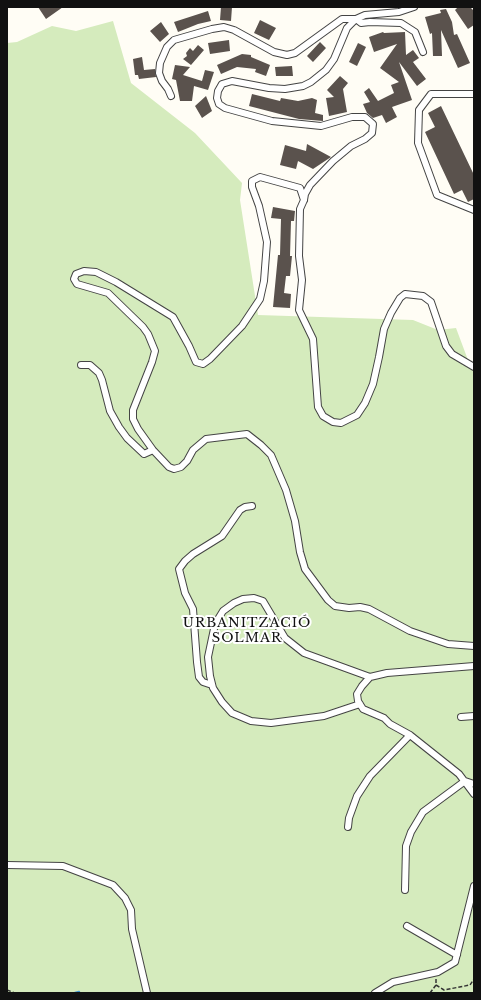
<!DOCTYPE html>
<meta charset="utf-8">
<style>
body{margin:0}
#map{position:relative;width:481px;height:1000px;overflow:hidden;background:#fffdf5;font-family:"Libre Baskerville",serif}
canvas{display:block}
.frame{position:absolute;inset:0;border:8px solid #111;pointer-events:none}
</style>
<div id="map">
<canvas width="481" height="1000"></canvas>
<div class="frame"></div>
</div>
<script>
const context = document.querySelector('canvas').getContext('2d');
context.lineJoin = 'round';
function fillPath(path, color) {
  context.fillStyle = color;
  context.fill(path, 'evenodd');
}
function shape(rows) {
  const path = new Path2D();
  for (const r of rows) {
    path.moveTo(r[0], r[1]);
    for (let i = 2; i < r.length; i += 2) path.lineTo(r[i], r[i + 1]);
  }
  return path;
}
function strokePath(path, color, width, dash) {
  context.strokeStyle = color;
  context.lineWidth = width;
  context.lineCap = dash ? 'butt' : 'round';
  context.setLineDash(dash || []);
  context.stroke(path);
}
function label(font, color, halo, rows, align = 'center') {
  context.font = font + ' "Libre Baskerville",serif';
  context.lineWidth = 4;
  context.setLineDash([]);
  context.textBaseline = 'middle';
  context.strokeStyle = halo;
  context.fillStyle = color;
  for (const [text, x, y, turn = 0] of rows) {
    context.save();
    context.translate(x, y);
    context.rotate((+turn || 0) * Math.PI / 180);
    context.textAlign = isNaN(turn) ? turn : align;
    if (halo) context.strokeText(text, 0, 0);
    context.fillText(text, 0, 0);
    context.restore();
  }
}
const green = shape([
 [113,21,131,83,195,133,242,183,240,200,258,315,413,320,438,330,456,328,468,360,474,365,474,993,7,993,7,43,17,42,52,26,76,31]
]);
const stream = shape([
 [75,993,79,992]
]);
const building = shape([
 [38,7,63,7,46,19],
 [221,7,232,7,231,21,220,20],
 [458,7,470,7,474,11,474,25,468,29,455,10],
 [446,9,452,22,454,35,457,34,470,63,458,68,441,30,442,56,433,56,432,33,430,34,425,17,441,13,440,10],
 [208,11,211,21,198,24,178,32,174,22],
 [260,20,276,28,269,40,254,33],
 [161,22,169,34,160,42,150,31],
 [383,32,384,33,405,32,406,55,413,50,419,58,413,62,426,79,417,86,399,62,412,100,392,107,397,117,386,123,382,115,373,118,367,113,363,104,370,102,364,92,369,88,378,101,394,93,391,85,399,82,380,68,397,44,374,52,369,37],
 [229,40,230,51,210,54,208,43],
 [320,42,326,48,313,62,307,56],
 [358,43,366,47,357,66,349,62],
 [198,45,204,50,191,65,183,59,187,56,186,53,190,48,193,51],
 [242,54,251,55,251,57,270,65,266,76,255,72,256,69,237,67,221,74,217,65],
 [142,57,144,70,155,69,156,77,139,79,138,75,135,75,133,59],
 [175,65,190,67,183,75,202,81,205,70,214,72,208,90,194,86,192,101,180,101,176,80,172,79],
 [292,66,293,76,276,76,275,67],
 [340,76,348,83,343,89,347,112,329,116,326,98,334,97,327,90],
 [252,94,280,101,281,98,298,101,312,98,317,100,315,113,323,115,323,121,299,119,249,106],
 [206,96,212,111,202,118,195,106],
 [441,106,474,175,474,199,468,202,462,190,454,194,425,132,435,127,428,113],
 [307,144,331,157,313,169,298,161,296,169,280,165,285,145,306,151],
 [273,207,295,211,294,221,291,221,290,256,292,256,290,276,286,276,284,293,291,294,290,308,273,307,278,255,280,255,281,219,271,218]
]);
const path = shape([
 [436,985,444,990,470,985,474,979],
 [7,990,15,993],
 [430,993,436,985,436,979]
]);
const minor = shape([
 [414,7,399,12,365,15,356,19,347,28,334,59,326,70,311,82,303,86,285,89,269,88,232,81,222,84,218,91,217,98,219,104,225,108,272,121,321,126,352,117,365,117,373,124,372,133,365,139,351,146,333,161,310,185,305,194,304,200,300,209,299,256,302,280,299,310,313,339,318,407,323,416,333,422,341,423,357,415,365,403,373,384,379,357,384,329,391,313,400,298,405,294,423,296,431,302,446,346,452,354,474,367],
 [474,94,431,94,419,110,418,143,437,195,474,210],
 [171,96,168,89,162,81,159,73,160,63,167,47,174,40,212,29,224,27,234,30,274,52,287,55,295,53,342,19,356,19,361,23,370,22,401,23,415,32,423,52],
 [304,200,300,188,260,177,252,181,252,187,259,206,267,242,264,281,260,299,242,326,210,359,203,364,196,362,189,346,173,317,116,282,96,272,84,271,76,274,74,279,77,284,108,293,143,327,148,334,155,351,152,362,133,410,133,419,138,429,153,450,169,467,174,469,181,467,187,461,193,450,206,439,247,434,261,445,271,455,286,490,295,521,300,552,305,569,328,600,335,606,349,608,360,607,369,609,410,631,448,644,474,646],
 [81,365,90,365,99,373,102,380,110,411,119,427,127,438,144,454,153,450],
 [474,666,387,673,370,677,362,686,357,694,358,701,363,709,384,718,390,724,410,735,459,774,474,794],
 [212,685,203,682,199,677,197,662,193,609,185,593,179,569,185,561,193,554,222,536,240,510,245,507,252,506],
 [360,704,324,716,271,723,251,721,232,713,222,702,213,688,210,676,208,657,215,624,223,611,234,603,243,599,254,598,263,601,285,638,304,653,370,677],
 [461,717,474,716],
 [348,827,349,818,357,796,370,776,410,735],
 [7,865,63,866,113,885,125,898,131,910,132,929,147,993],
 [405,890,406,846,411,832,423,812,465,781,474,784],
 [407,926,457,955],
 [375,993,393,982,438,972,455,962,474,886]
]);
const neighbourhoodNames = [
 ["URBANITZACIÓ",247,623],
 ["SOLMAR",247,638]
];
fillPath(green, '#d5ebbd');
strokePath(stream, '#3f96cf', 2.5);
fillPath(building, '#5a524d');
strokePath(minor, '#444', 8);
strokePath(path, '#333', 1.5, [4, 2]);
strokePath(minor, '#fff', 6);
context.letterSpacing = '1px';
label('13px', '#111', '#fff', neighbourhoodNames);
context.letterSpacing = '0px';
</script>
